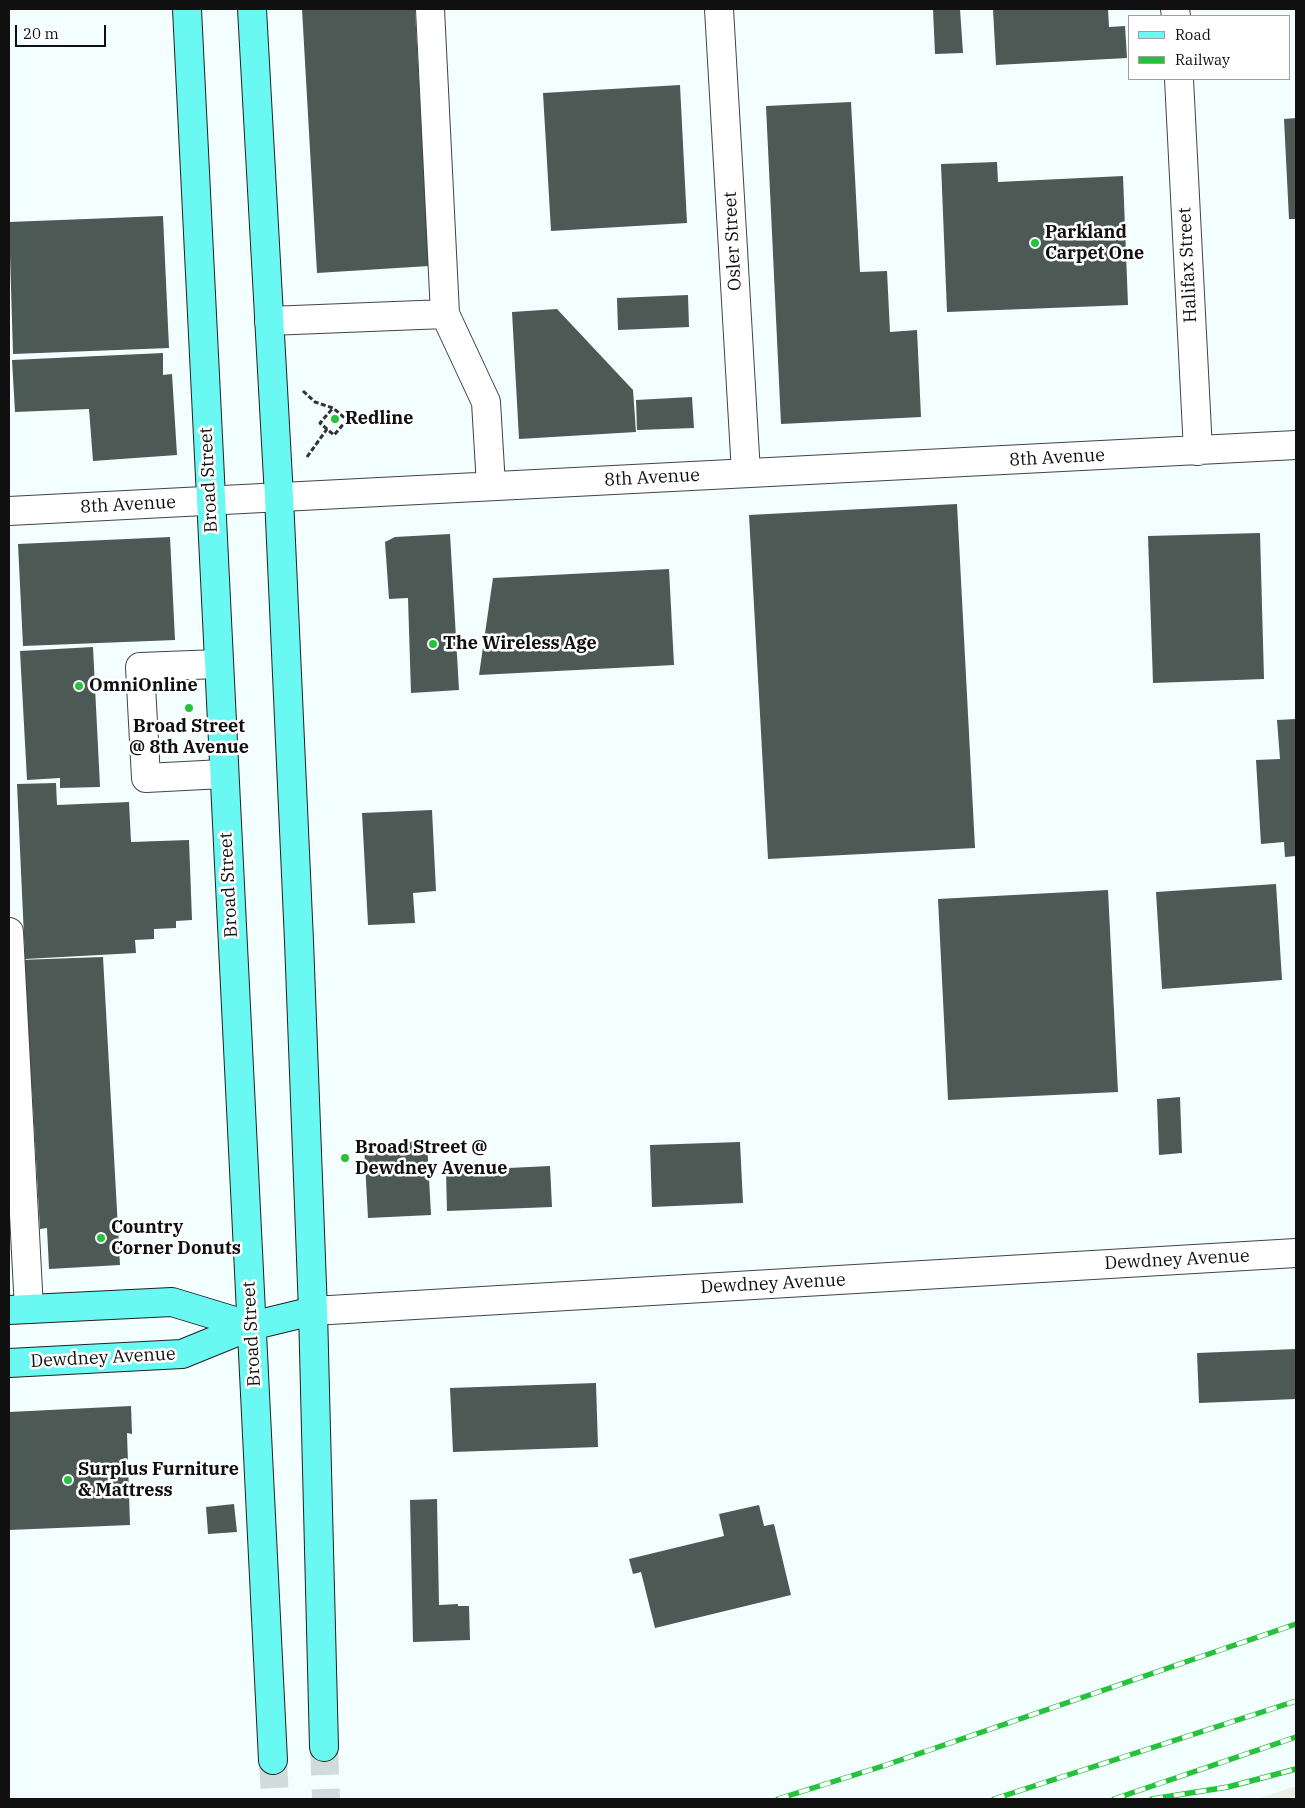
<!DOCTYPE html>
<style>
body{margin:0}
#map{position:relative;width:1305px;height:1808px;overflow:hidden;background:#f3ffff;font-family:"IBM Plex Serif",serif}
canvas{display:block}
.frame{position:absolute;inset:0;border:10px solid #101010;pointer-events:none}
.legend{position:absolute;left:1128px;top:15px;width:162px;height:65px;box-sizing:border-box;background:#fff;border:1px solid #9f9f9f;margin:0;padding:6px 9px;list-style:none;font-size:15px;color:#101010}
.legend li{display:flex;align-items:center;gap:10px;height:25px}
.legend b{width:25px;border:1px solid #9f9f9f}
.scale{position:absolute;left:15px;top:25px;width:91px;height:22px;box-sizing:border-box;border:2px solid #101010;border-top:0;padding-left:6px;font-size:15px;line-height:18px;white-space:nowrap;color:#101010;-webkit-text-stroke:4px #fff;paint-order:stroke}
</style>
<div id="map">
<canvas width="1305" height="1808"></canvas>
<div class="frame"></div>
<ul class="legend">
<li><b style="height:6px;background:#6af8f2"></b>Road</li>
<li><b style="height:6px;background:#26c23e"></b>Railway</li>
</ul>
<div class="scale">20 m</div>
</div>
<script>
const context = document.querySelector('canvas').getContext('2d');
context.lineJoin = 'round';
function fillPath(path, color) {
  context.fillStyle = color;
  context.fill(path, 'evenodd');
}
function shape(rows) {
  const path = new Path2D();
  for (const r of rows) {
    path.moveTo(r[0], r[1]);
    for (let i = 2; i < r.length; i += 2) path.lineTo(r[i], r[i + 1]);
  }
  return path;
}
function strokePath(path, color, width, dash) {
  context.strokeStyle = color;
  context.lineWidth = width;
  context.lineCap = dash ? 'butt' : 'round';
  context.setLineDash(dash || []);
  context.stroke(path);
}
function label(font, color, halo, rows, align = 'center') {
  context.font = font + ' "IBM Plex Serif",serif';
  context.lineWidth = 5;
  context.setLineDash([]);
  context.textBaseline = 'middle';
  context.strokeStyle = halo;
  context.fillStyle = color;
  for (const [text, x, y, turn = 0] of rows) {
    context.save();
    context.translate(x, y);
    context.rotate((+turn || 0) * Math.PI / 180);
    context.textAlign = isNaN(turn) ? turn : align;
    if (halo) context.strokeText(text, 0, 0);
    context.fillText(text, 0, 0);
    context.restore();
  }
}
const industrial = shape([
 [1296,1786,1296,1799,1256,1799]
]);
const building = shape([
 [302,9,415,9,429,266,317,273],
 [933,9,960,9,963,53,935,54],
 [993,9,1108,9,1109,27,1125,26,1127,58,996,65],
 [680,85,687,223,551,231,543,93],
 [851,102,860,272,887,271,890,332,917,330,921,417,781,424,766,106],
 [1296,118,1296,219,1289,219,1284,119],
 [997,162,998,182,1123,176,1128,305,947,312,941,164],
 [163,216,169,348,13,354,9,222],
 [688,295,689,327,618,330,617,298],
 [557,309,633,390,636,432,519,439,512,312],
 [163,353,163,375,172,374,177,455,93,461,89,409,15,412,12,360],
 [692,397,694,428,637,430,636,400],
 [957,504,975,848,768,859,749,515],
 [1260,533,1264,679,1153,683,1148,536],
 [450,534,459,690,411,693,408,598,389,599,385,542,395,537],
 [170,537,175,640,23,646,18,544],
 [669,569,674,665,479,675,493,578],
 [93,647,100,787,60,788,60,778,27,780,20,651],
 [1296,719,1296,856,1285,857,1284,842,1261,844,1256,760,1280,759,1277,720],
 [56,783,57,805,129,802,131,842,189,840,192,920,176,921,176,928,154,929,154,939,135,940,136,953,25,959,17,784],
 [432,810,436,891,413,893,415,923,368,925,362,813],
 [1276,884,1282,980,1162,989,1156,892],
 [1108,890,1118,1092,948,1100,938,899],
 [103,957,120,1265,49,1269,47,1228,40,1229,32,1089,27,1089,19,960],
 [1180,1097,1182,1153,1159,1155,1157,1099],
 [427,1141,431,1215,368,1218,364,1144],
 [740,1142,743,1203,652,1207,650,1145],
 [550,1166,552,1207,447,1211,446,1171],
 [1296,1349,1296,1399,1199,1403,1197,1353],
 [596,1383,598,1447,453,1452,450,1388],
 [131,1406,132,1434,127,1433,130,1525,9,1530,9,1412],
 [437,1499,439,1605,458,1604,458,1606,469,1606,470,1640,413,1642,410,1500],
 [234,1504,237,1532,208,1534,206,1507],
 [759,1505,764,1526,774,1524,791,1595,655,1628,641,1572,633,1574,629,1559,724,1536,719,1514]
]);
const majorTunnel = shape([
 [324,1747,326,1799],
 [273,1760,275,1799]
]);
const path = shape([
 [303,391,315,402,333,408,347,420,334,435,320,423,333,408],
 [307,457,327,429]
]);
const minor = shape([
 [430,9,445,314],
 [719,9,746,473],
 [1175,9,1176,16],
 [1179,79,1198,451],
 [269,321,445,314,486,402,491,486],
 [9,511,1296,445],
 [218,664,140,667,146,778,223,774],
 [9,932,29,1309],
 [313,1311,1296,1253]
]);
const major = shape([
 [187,9,273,1760],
 [252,9,279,497,299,941,313,1311,324,1747],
 [9,1310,172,1302,251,1326],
 [9,1363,182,1354,251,1326,313,1311]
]);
const rail = shape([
 [778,1799,886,1765,1296,1624],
 [994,1799,1296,1701],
 [1114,1799,1296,1737],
 [1152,1799,1228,1787,1296,1769]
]);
const markers = [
 [1035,243,5,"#26c23e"],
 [335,419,5,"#26c23e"],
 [433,644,5,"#26c23e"],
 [79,686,5,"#26c23e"],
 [189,708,5,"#26c23e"],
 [345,1158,5,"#26c23e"],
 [101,1238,5,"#26c23e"],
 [68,1480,5,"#26c23e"]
];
const poiNames = [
 ["Parkland",1045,233],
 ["Carpet One",1045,254],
 ["Redline",345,419],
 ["The Wireless Age",443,644],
 ["OmniOnline",89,686],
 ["Broad Street",189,727,"center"],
 ["@ 8th Avenue",189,748,"center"],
 ["Broad Street @",355,1148],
 ["Dewdney Avenue",355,1169],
 ["Country",111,1228],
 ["Corner Donuts",111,1249],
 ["Surplus Furniture",78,1470],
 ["& Mattress",78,1491]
];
const streetNames = [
 ["Osler Street",733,241,-93],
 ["Halifax Street",1188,265,-93],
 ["8th Avenue",1057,458,-3],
 ["8th Avenue",652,478,-3],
 ["Broad Street",209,480,-93],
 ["8th Avenue",128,505,-3],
 ["Broad Street",229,885,-93],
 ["Dewdney Avenue",1177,1260,-3],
 ["Dewdney Avenue",773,1284,-3],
 ["Broad Street",252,1334,-93],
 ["Dewdney Avenue",103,1358,-3]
];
fillPath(industrial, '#edeee5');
fillPath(building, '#4c5954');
strokePath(majorTunnel, '#d1dbdb', 28, [28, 14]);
strokePath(minor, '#434343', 30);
strokePath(major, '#212121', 30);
strokePath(path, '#323232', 3, [5, 2.5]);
strokePath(minor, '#fff', 28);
strokePath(major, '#6af8f2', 28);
strokePath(rail, '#26c23e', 5.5);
strokePath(rail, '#fff', 4, [11]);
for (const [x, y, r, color] of markers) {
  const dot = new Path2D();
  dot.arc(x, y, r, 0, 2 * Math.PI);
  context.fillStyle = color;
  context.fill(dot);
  strokePath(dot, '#fff', 2);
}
label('bold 18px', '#101010', '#fff', poiNames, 'left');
label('18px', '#101010', '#fff', streetNames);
</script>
